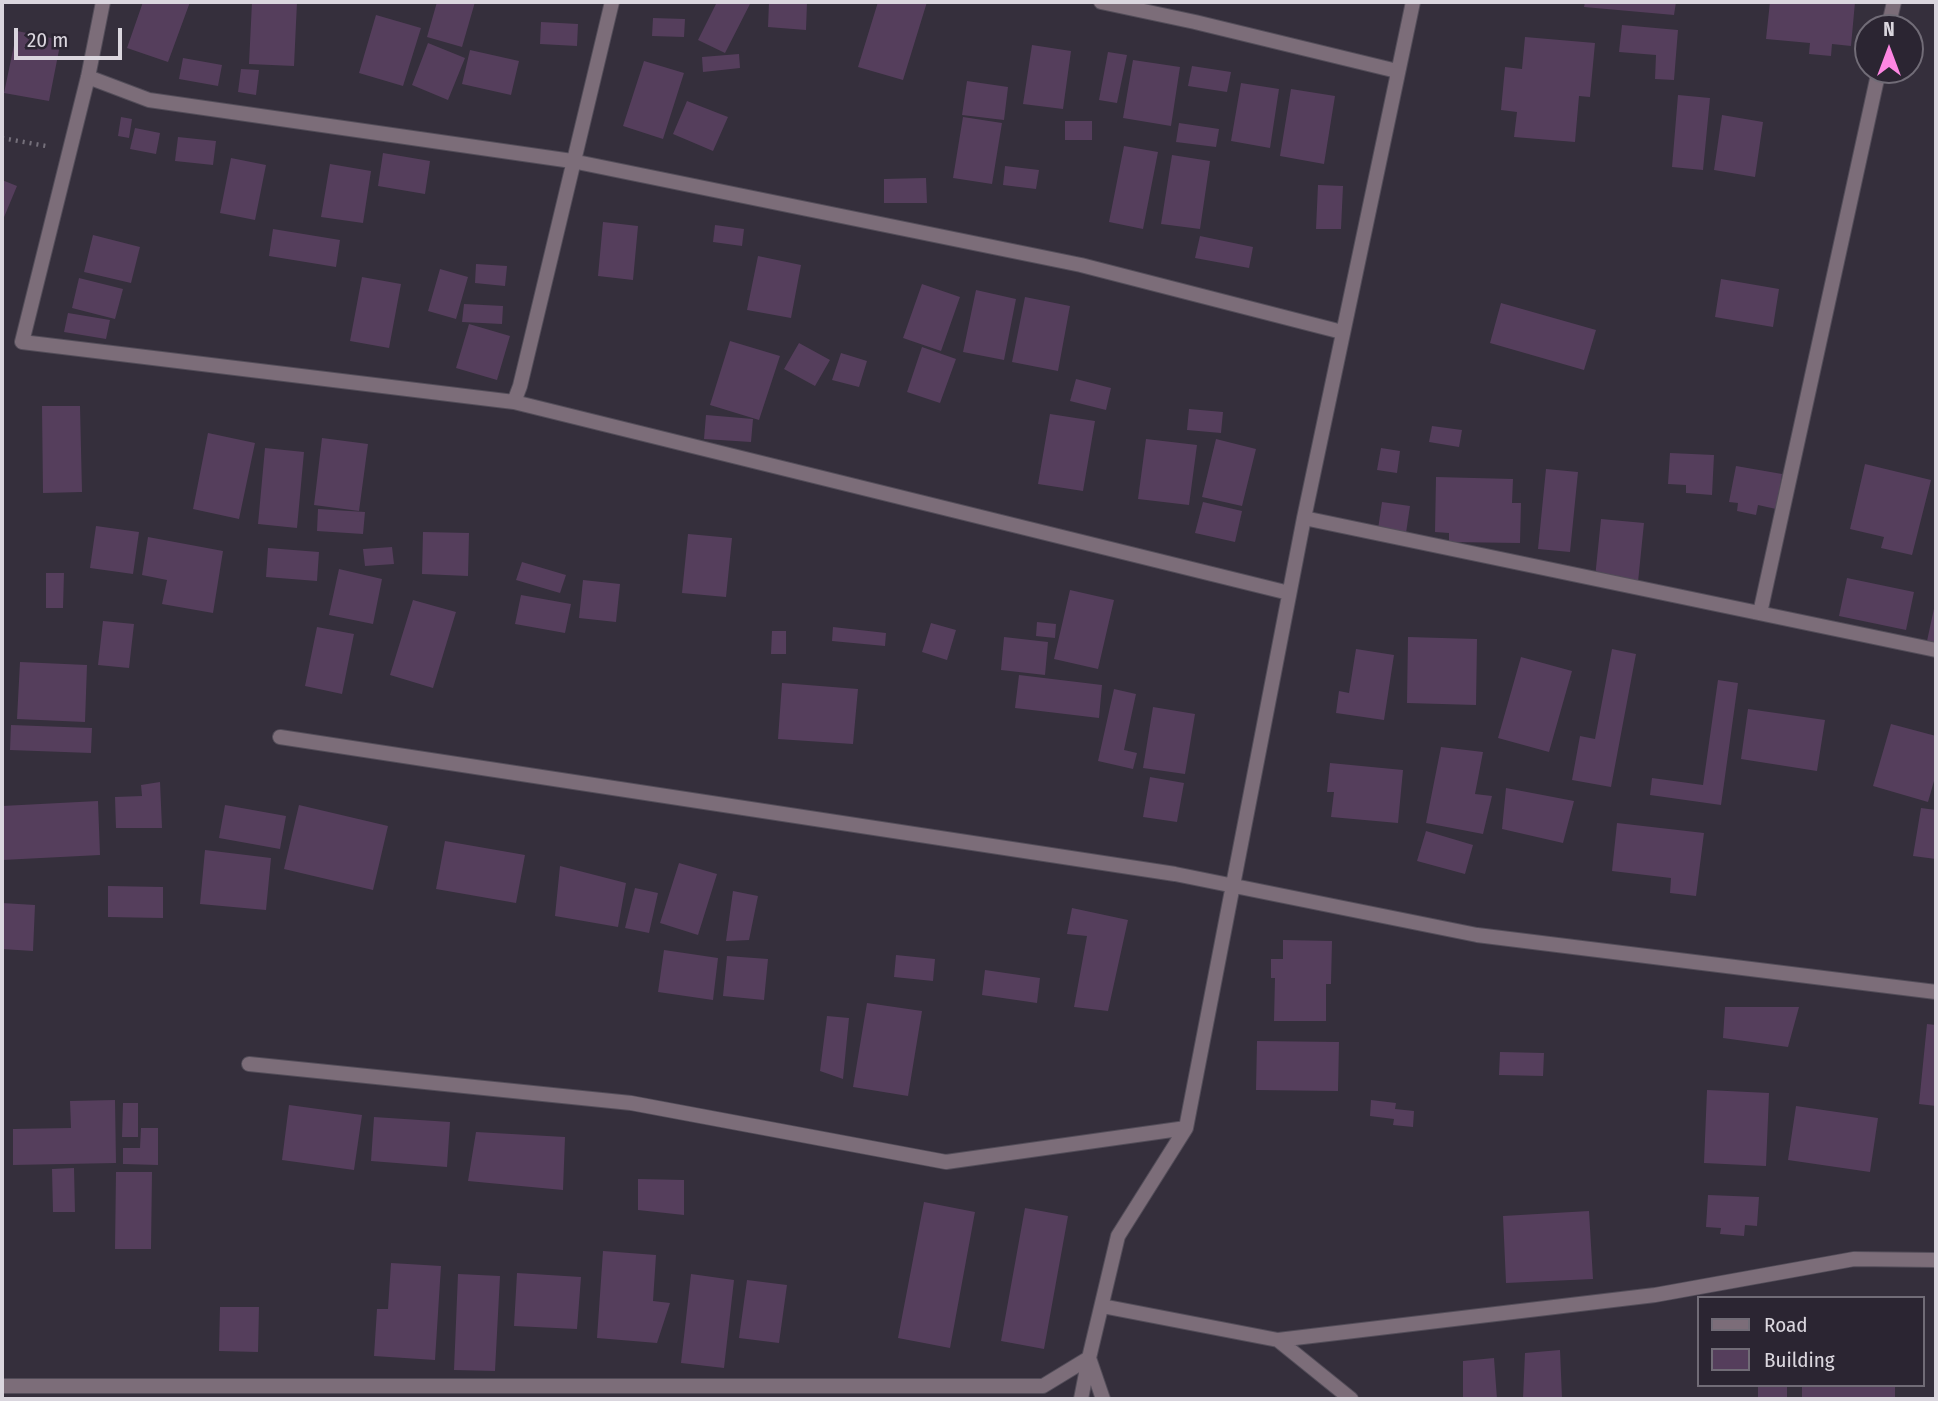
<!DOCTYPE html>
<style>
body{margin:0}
#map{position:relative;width:1938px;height:1401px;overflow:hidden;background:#352f3c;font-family:"Fira Sans Condensed",sans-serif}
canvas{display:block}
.frame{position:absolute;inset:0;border:4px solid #dad6de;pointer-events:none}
.legend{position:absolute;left:1697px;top:1296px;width:228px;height:91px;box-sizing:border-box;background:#2b2532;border:2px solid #716c77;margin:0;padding:9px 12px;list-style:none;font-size:21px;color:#dad6de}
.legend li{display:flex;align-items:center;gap:14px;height:35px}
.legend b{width:35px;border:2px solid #716c77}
.north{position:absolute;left:1854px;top:14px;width:70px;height:70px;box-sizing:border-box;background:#2b2532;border:2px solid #716c77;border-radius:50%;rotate:0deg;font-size:19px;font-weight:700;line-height:28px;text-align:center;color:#dad6de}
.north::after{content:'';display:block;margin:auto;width:24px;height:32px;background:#fd86e2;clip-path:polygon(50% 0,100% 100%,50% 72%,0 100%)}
.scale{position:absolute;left:14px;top:28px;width:108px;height:32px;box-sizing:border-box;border:4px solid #dad6de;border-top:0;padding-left:9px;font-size:21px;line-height:24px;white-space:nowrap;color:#dad6de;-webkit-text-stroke:5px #2b2532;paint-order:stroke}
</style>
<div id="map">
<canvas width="1938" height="1401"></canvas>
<div class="frame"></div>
<ul class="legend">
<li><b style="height:9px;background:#7c6d79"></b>Road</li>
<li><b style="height:19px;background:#553e5c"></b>Building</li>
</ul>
<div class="north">N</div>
<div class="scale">20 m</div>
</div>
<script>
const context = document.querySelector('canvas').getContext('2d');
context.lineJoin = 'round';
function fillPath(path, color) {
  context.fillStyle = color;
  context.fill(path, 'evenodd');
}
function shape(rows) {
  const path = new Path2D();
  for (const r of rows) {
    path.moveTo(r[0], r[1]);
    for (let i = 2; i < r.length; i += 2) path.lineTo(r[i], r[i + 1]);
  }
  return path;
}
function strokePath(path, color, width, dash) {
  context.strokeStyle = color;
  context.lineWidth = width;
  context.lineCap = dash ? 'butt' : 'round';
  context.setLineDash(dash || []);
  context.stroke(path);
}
const building = shape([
 [143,2,190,2,168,62,127,48],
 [252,2,297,2,294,66,249,64],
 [437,2,475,2,462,47,427,37],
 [717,2,751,2,725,53,698,40],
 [769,2,807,2,806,30,768,27],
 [878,2,927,2,903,80,858,67],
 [1585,2,1676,2,1674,15,1584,7],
 [1770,2,1855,2,1851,46,1832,44,1831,56,1809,54,1810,43,1766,39],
 [376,15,421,28,403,86,359,73],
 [653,18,685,19,684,37,652,36],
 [541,22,578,24,577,46,540,44],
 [1622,25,1678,30,1674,80,1655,79,1656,55,1619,52],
 [17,31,61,40,49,101,4,93],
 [1525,37,1595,43,1590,97,1579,96,1575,142,1514,137,1517,112,1501,110,1505,67,1522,69],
 [428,43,465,58,448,100,412,85],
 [1032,45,1071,51,1063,109,1023,104],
 [470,50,519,61,511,95,462,84],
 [1108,52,1127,55,1117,103,1099,100],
 [739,54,740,68,703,72,702,57],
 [183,58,222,65,218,86,179,79],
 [1133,60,1180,67,1171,126,1123,118],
 [644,61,684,73,663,139,623,126],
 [1192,66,1231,72,1227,92,1188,86],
 [241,69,259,70,256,95,238,92],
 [967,81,1008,87,1004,120,962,115],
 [1241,83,1279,89,1270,148,1231,141],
 [1291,89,1335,96,1324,164,1280,156],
 [1678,95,1710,98,1703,170,1672,167],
 [687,101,728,117,713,151,673,134],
 [1722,115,1763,122,1755,177,1714,170],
 [121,117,132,119,129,138,118,136],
 [963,117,1002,123,992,184,953,178],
 [1065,121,1092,121,1092,140,1065,140],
 [1179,123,1219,129,1216,147,1176,142],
 [135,128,160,133,156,154,130,149],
 [178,137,216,141,213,165,175,161],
 [1124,146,1158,152,1143,229,1109,222],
 [383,153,430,161,425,194,378,186],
 [1172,155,1210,161,1200,229,1161,224],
 [231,158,266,165,255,220,220,213],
 [330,164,371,171,363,223,321,217],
 [1005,166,1039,170,1036,189,1003,185],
 [926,178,927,203,884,203,884,179],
 [2,180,17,186,2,222],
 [1318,185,1343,186,1341,229,1316,229],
 [603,222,638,226,633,280,598,276],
 [715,225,744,229,742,246,713,242],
 [273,229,340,240,336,267,269,256],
 [93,235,140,247,131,283,84,272],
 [1200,236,1253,247,1249,268,1195,258],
 [758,256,801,265,791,318,747,310],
 [476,264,507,266,505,286,475,283],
 [440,269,468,277,456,319,428,311],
 [362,277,401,284,389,348,350,341],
 [79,278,123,289,115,319,72,308],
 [1721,279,1779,289,1773,327,1715,317],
 [922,284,960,297,941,351,903,338],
 [976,290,1016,299,1004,360,963,352],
 [1025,297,1070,306,1058,371,1012,362],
 [1501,303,1596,330,1584,370,1490,343],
 [464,304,503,306,502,324,462,322],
 [68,313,110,320,106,339,64,332],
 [469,324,510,336,497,380,456,368],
 [730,341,780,356,759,420,710,405],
 [799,343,830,360,815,386,784,369],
 [922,347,956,359,940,403,907,392],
 [841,353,867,361,859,387,832,380],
 [1076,379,1111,388,1106,410,1070,401],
 [42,406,80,406,82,492,43,493],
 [1189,409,1223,412,1221,433,1187,430],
 [1050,414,1095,421,1083,491,1038,484],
 [706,415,753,419,751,442,704,439],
 [1432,426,1462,430,1459,447,1429,442],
 [208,433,255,443,239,519,193,509],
 [322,438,368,444,359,511,314,505],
 [1146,439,1197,445,1189,505,1138,499],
 [1216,439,1256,449,1242,506,1202,497],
 [265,448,304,452,297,528,258,524],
 [1381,448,1400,451,1397,473,1377,470],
 [1670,453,1714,455,1712,495,1686,493,1686,485,1668,484],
 [1865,464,1931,480,1912,555,1881,548,1884,537,1850,529],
 [1736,466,1782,474,1776,509,1758,505,1756,515,1737,511,1738,503,1729,502],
 [1546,469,1578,472,1570,552,1538,549],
 [1436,477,1513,479,1512,503,1521,503,1520,543,1449,542,1449,533,1435,532],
 [1203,502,1242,511,1235,542,1195,533],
 [1382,502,1410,506,1406,533,1378,529],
 [318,509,365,512,363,534,317,531],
 [1601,519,1644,523,1638,582,1595,578],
 [96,526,139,532,133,574,90,568],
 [423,532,469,533,468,576,422,574],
 [688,534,732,538,726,597,682,593],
 [148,537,223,551,213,613,162,604,167,580,142,575],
 [392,547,394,564,365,566,363,549],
 [268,548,319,552,317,581,266,577],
 [522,562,566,575,560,593,516,580],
 [339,569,382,579,373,624,329,615],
 [46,573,64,573,63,608,46,608],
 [1847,578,1914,592,1906,630,1839,616],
 [583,580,620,584,616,622,579,618],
 [1070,590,1114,600,1098,669,1054,659],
 [521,595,571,604,565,633,515,624],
 [413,600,456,612,433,688,390,675],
 [1935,604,1936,604,1936,643,1927,641],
 [103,621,134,624,129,668,98,665],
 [1037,622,1056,624,1055,638,1036,636],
 [931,623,956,630,947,660,922,652],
 [317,627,354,634,342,694,305,686],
 [833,627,886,633,885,646,832,641],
 [772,631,786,631,786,654,771,654],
 [1004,637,1048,642,1045,675,1001,670],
 [1408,637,1477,639,1476,705,1407,703],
 [1356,649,1394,655,1384,720,1336,713,1339,691,1349,693],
 [1612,649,1636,654,1611,787,1572,780,1580,736,1595,739],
 [1521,657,1572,671,1549,752,1498,738],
 [20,662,87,665,85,722,17,719],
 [1019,675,1102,685,1099,718,1015,708],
 [1718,680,1738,683,1721,805,1650,795,1652,778,1703,785],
 [782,683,858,689,853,744,778,739],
 [1114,689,1136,694,1124,750,1137,753,1133,769,1098,761],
 [1153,707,1195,714,1185,774,1143,768],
 [1748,709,1825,720,1817,771,1741,759],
 [1891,724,1936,736,1936,774,1928,802,1873,786],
 [11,725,92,728,91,753,10,750],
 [1441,747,1483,752,1475,794,1492,796,1483,834,1426,823],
 [1330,763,1403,770,1398,823,1331,817,1334,792,1327,792],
 [1150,777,1184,783,1177,822,1143,817],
 [160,782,162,828,116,828,115,797,142,796,141,785],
 [1506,788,1574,801,1563,843,1502,829],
 [98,801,100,855,2,860,2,806],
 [225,805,286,816,280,849,219,838],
 [299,805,388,826,373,890,284,869],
 [1921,808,1936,810,1936,859,1913,856],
 [1617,823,1704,833,1696,896,1670,893,1671,878,1612,871],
 [1426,831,1473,845,1465,874,1417,861],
 [445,841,525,855,516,903,436,889],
 [205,850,271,858,266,910,200,904],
 [679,863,717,874,698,935,660,923],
 [560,866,626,883,618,927,555,916],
 [108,886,163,887,163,918,108,917],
 [635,888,658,893,649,933,625,928],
 [733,891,758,896,749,940,726,941],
 [2,903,35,905,33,951,2,949],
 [1072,908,1128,920,1108,1011,1074,1007,1087,936,1067,934],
 [1283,940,1332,941,1331,984,1326,984,1326,1021,1274,1021,1275,978,1271,978,1271,959,1283,959],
 [664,950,718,958,713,1000,658,992],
 [896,955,935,959,933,981,894,977],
 [727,956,768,959,764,1000,723,996],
 [985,970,1040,978,1037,1003,982,995],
 [867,1003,922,1011,908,1096,853,1087],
 [1725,1007,1799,1007,1788,1047,1723,1038],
 [827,1016,849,1018,843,1079,820,1071],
 [1927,1024,1936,1025,1936,1106,1919,1104],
 [1257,1041,1339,1042,1338,1091,1256,1090],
 [1500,1052,1544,1053,1543,1076,1499,1075],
 [1707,1090,1769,1093,1766,1166,1704,1163],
 [115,1100,116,1163,13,1165,13,1129,71,1128,70,1101],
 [1371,1100,1396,1103,1395,1109,1414,1111,1413,1127,1393,1125,1394,1119,1370,1116],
 [123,1103,138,1103,138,1137,122,1137],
 [289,1105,362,1115,354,1170,282,1160],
 [1796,1106,1878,1118,1870,1172,1788,1160],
 [374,1117,450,1122,447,1167,371,1161],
 [141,1128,158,1128,158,1165,123,1164,123,1148,140,1148],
 [476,1132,565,1137,563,1190,468,1181],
 [74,1168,75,1212,53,1212,52,1169],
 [116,1172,152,1172,151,1249,115,1249],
 [638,1179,684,1180,684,1215,638,1210],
 [1708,1195,1759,1197,1757,1226,1745,1225,1744,1236,1720,1234,1721,1228,1706,1227],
 [924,1202,975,1212,950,1348,898,1338],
 [1025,1208,1068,1216,1044,1349,1001,1341],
 [1589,1211,1593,1279,1506,1283,1503,1216],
 [603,1251,656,1255,653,1301,670,1303,657,1343,597,1338],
 [391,1263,441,1266,435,1360,374,1356,377,1309,388,1309],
 [517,1273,581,1277,577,1329,514,1326],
 [458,1274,500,1276,495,1371,454,1370],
 [691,1274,734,1280,724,1368,681,1363],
 [747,1280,787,1285,779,1343,739,1338],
 [220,1307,259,1307,258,1352,219,1351],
 [1560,1350,1562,1398,1523,1398,1525,1353],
 [1494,1358,1497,1399,1463,1399,1463,1361],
 [1758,1385,1787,1385,1787,1399,1758,1399],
 [1802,1385,1895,1385,1895,1399,1802,1399]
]);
const path = shape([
 [2,138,46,146]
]);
const street = shape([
 [103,2,88,77,22,342,514,402,1289,593],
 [1101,2,1195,22,1397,71],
 [1888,28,1894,2],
 [88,77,149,100,572,161,1081,265,1342,332],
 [514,402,520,386,612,2],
 [1304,518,1936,650],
 [1760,613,1879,70],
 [280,737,1175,874,1477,935,1936,992],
 [249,1064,631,1103,946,1162,1186,1128],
 [1102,1306,1278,1340,1655,1295,1854,1259,1936,1260],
 [1278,1340,1351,1399],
 [2,1386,1043,1386,1089,1358,1103,1399],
 [1081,1399,1089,1358,1118,1236,1186,1128,1304,518,1413,2]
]);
fillPath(building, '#553e5c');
strokePath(street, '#534d59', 16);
strokePath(path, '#75707b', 4.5, [2, 5]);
strokePath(street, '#7c6d79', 14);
</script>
